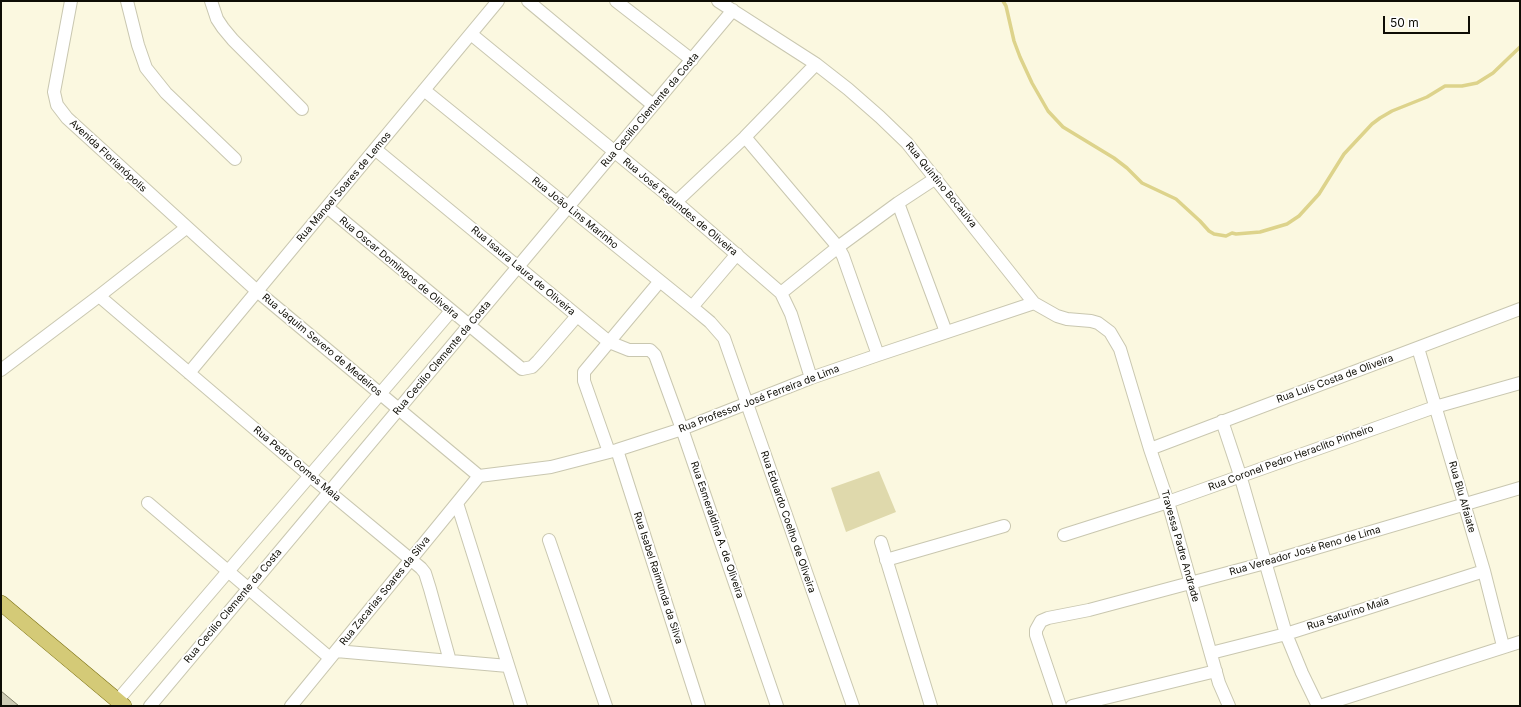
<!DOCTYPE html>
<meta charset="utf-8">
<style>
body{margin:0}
#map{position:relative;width:1521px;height:707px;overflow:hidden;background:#fbf8e0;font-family:Inter,sans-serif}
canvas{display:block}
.frame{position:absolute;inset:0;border:2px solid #0e0d05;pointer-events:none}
.scale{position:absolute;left:1383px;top:16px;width:87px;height:18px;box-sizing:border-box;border:2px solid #0e0d05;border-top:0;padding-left:5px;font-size:12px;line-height:14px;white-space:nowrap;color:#0e0d05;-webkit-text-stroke:3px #fff;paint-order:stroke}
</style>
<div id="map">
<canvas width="1521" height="707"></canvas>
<div class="frame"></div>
<div class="scale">50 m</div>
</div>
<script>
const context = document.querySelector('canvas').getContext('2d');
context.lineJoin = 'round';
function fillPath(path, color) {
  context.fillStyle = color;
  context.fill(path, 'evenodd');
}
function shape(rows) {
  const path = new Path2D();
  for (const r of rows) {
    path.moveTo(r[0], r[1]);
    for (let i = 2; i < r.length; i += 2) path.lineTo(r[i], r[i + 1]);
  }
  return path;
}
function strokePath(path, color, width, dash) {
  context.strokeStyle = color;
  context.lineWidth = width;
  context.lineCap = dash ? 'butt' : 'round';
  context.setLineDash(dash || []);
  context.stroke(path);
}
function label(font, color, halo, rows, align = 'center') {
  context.font = font + ' Inter,sans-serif';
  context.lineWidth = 4;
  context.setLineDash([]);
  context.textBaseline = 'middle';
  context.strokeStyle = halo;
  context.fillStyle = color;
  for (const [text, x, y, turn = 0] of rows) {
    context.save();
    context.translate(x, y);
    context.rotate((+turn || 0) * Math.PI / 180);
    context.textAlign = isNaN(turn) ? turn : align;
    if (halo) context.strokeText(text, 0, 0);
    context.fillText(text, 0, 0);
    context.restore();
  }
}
const green = shape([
 [879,471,896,512,846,532,831,488]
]);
const stream = shape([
 [1003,1,1006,6,1014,41,1020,57,1032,83,1048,111,1063,127,1114,158,1127,168,1142,183,1176,199,1200,221,1209,231,1214,234,1226,236,1232,233,1236,234,1260,232,1287,224,1299,216,1319,194,1344,154,1372,124,1380,118,1392,111,1427,97,1445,86,1462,86,1477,83,1493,73,1520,47]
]);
const building = shape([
 [1,691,19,706,1,706,1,691]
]);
const minor = shape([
 [71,1,54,92,57,105,67,118,257,291,479,476],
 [127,1,138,45,146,68,166,93,235,159],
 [211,1,217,19,223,28,233,40,302,109],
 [528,1,653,105],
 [616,1,692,60],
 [718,1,816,64,848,89,880,117,907,143,1034,303,1057,316,1067,319,1091,321,1098,323,1110,332,1120,349,1150,449,1168,502,1219,683,1229,706],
 [471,34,676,202,781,293,791,314,811,378],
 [424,90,692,307,710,322,724,338,853,706],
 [745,137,838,247,843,256,878,355],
 [375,149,609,342,660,281],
 [676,202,745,137,816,64],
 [898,203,946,332],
 [327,207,522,369,532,367,538,361,577,316],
 [781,293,838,247,898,203,936,178],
 [99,296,310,476,421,568,425,573,430,589,450,661],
 [692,307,737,254],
 [1418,348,1484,571,1503,646],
 [1,370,99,296,186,228],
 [189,373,498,1],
 [1222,421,1240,475,1286,634,1302,673,1318,706],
 [1150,449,1520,309],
 [617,450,699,706],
 [609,452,584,381,584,372,609,342,629,350,650,350,655,355,682,429,777,706],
 [479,476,551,467,617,450,682,429,811,378,878,355,1034,303],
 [148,503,330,658],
 [457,503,521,706],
 [1064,535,1168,502,1435,407,1520,383],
 [549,540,606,706],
 [881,542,931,706],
 [886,560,1004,526],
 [336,651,508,666],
 [1211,653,1286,634,1484,571],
 [117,701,451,311],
 [150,706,733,10],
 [291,706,479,476],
 [1060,706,1036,635,1036,630,1041,621,1048,618,1089,610,1265,563,1520,488],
 [1072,706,1216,671],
 [1320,706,1520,642]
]);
const major = shape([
 [1,603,124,706]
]);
const streetNames = [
 ["Rua Cecilio Clemente da Costa",650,110,-50],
 ["Avenida Florianópolis",108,156,43],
 ["Rua Quintino Bocauiva",941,185,51],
 ["Rua Manoel Soares de Lemos",344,187,-50],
 ["Rua José Fagundes de Oliveira",680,207,40],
 ["Rua João Lins Marinho",575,213,39],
 ["Rua Oscar Domingos de Oliveira",399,268,40],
 ["Rua Isaura Laura de Oliveira",523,271,40],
 ["Rua Jaquim Severo de Medeiros",322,345,40],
 ["Rua Cecilio Clemente da Costa",442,358,-50],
 ["Rua Luís Costa de Oliveira",1335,379,-20],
 ["Rua Professor José Ferreira de Lima",759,399,-21],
 ["Rua Coronel Pedro Heraclito Pinheiro",1291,458,-20],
 ["Rua Pedro Gomes Maia",297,464,40],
 ["Rua Blu Alfaiate",1462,497,74],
 ["Rua Eduardo Coelho de Oliveira",788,522,71],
 ["Rua Esmeraldina A. de Oliveira",717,530,71],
 ["Travessa Padre Andrade",1180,546,74],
 ["Rua Vereador José Reno de Lima",1305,551,-16],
 ["Rua Isabel Raimunda da Silva",658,578,72],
 ["Rua Zacarias Soares da Silva",385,591,-51],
 ["Rua Cecilio Clemente da Costa",233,606,-50],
 ["Rua Saturino Maia",1348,614,-18]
];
fillPath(green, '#dfd9ac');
strokePath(stream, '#ddd38b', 3.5);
fillPath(building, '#cfccb5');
strokePath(building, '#84826c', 1);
strokePath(minor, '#c9c7b0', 14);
strokePath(major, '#7c7115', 16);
strokePath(minor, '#fff', 12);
strokePath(major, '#d4ca77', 15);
label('10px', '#0e0d05', '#fff', streetNames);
</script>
